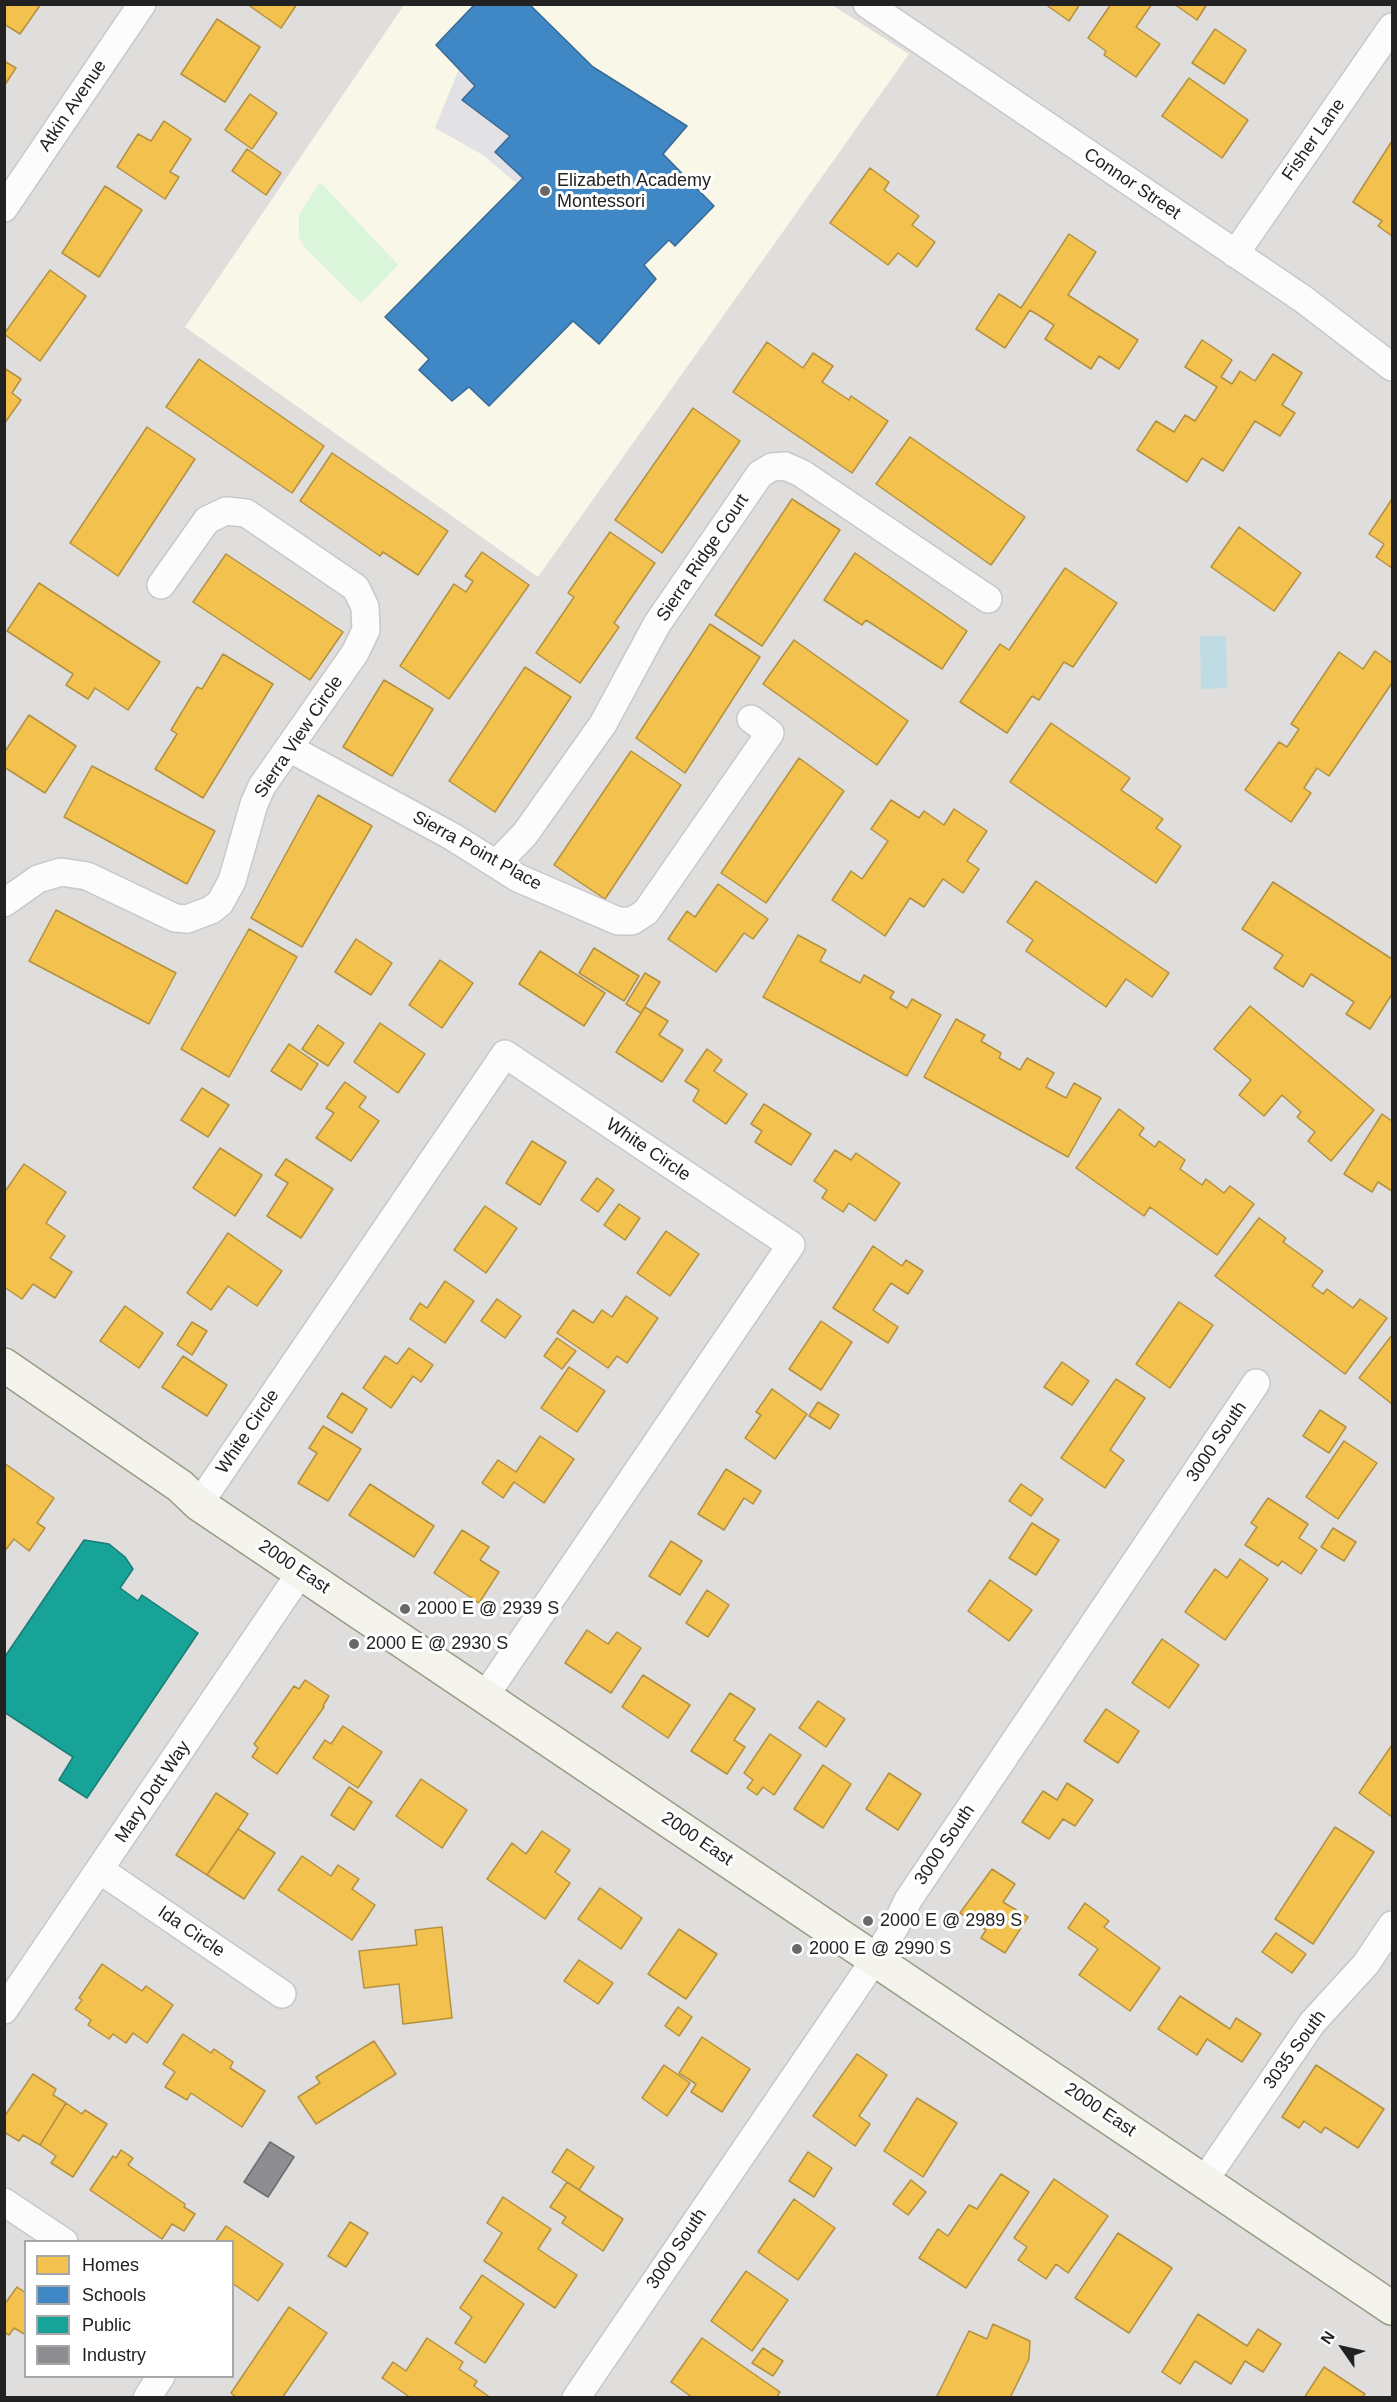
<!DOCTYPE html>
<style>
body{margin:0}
#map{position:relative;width:1397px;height:2402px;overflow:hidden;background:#f0eeeb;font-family:Helvetica,sans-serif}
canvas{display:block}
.frame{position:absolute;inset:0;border:6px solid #222;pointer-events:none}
.legend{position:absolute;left:24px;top:2240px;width:210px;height:138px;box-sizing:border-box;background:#fff;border:2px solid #a7a7a7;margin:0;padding:8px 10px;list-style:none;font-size:18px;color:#222}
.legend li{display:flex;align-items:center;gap:12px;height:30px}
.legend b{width:30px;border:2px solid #a7a7a7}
.north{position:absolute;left:1313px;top:2318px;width:60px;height:60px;-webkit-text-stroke:4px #fff;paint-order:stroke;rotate:304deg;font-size:16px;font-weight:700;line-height:24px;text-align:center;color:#222}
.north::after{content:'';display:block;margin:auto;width:21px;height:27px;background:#222;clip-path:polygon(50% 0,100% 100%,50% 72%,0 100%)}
</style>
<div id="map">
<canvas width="1397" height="2402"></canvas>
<div class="frame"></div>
<ul class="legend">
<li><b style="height:16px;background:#f2c14e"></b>Homes</li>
<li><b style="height:16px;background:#3f88c5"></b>Schools</li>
<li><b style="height:16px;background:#17a398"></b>Public</li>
<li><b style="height:16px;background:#8d8d92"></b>Industry</li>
</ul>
<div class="north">N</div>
</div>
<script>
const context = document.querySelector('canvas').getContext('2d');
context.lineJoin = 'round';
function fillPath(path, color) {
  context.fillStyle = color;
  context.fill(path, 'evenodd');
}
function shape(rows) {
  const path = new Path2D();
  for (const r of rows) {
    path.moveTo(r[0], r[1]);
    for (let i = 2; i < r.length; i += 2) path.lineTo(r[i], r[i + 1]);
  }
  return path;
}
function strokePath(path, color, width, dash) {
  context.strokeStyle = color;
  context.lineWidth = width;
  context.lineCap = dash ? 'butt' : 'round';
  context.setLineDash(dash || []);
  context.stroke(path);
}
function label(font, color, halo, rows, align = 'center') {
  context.font = font + ' Helvetica,sans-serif';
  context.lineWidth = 6;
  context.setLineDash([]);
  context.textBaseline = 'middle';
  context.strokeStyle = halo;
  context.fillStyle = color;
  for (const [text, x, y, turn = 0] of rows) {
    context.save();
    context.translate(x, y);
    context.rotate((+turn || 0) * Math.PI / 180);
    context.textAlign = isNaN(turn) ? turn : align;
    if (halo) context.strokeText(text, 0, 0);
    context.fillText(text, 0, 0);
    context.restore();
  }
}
const residential = shape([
 [5,5,1392,5,1392,2397,5,2398],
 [26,2242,232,2242,232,2376,26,2376]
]);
const education = shape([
 [404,5,832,5,909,54,538,577,185,327]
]);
const park = shape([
 [320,182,398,265,361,303,307,250,299,238,299,215]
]);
const plaza = shape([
 [459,69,475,86,462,100,510,136,496,152,523,178,517,184,483,155,435,128]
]);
const water = shape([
 [1200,636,1226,636,1227,688,1201,689]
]);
const homes = shape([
 [4,4,41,4,20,34,4,24,4,4],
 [247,4,297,4,281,28,247,4],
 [1045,4,1080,4,1069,21,1045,4],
 [1111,4,1152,4,1136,27,1160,44,1136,77,1104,55,1106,51,1088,38,1111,4],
 [1174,4,1207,4,1197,20,1174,4],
 [217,19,260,47,225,102,181,74,217,19],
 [1215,29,1246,50,1224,84,1192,63,1215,29],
 [4,61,16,68,4,86,4,61],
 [1189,78,1248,120,1222,158,1162,116,1189,78],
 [250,94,277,113,252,149,225,130,250,94],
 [164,121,191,139,170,172,179,177,165,199,117,167,138,134,151,141,164,121],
 [1392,141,1392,236,1378,226,1382,221,1353,202,1392,141],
 [247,149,281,173,266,195,232,171,247,149],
 [870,168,889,182,884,190,919,216,912,225,935,242,917,267,898,253,888,265,830,223,870,168],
 [105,186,142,210,99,277,62,253,105,186],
 [1069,234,1096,252,1068,295,1138,340,1119,369,1099,356,1091,369,1045,339,1054,325,1030,310,1005,348,976,329,999,294,1021,308,1069,234],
 [50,270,86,296,40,361,4,334,50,270],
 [1202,340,1232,360,1221,377,1232,384,1240,371,1255,381,1273,354,1302,373,1282,405,1295,413,1280,436,1255,421,1223,471,1202,458,1187,482,1137,450,1156,421,1174,432,1185,415,1195,421,1217,387,1185,367,1202,340],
 [767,342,803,368,813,353,833,366,822,382,849,400,851,396,888,421,852,473,733,392,767,342],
 [199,359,324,446,292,493,166,407,199,359],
 [4,368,21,379,12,393,21,400,4,424,4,368],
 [693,408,740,441,662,553,615,520,693,408],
 [147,427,195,459,118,576,70,543,147,427],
 [910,437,1025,517,991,565,876,484,910,437],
 [332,453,448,531,418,575,383,552,380,556,300,501,332,453],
 [792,499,840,530,762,646,715,615,792,499],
 [1392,499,1392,568,1376,557,1384,544,1369,534,1392,499],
 [1239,527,1301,573,1274,611,1211,567,1239,527],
 [610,532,655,563,614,623,619,627,580,683,536,653,574,597,568,593,610,532],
 [482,552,529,585,449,699,400,666,454,584,466,592,473,581,465,576,482,552],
 [855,553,967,631,942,669,866,620,862,625,824,600,855,553],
 [226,554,343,632,310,680,193,602,226,554],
 [1065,568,1117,603,1073,667,1064,662,1039,700,1032,696,1007,733,960,702,1000,644,1009,650,1065,568],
 [39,583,160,662,128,710,95,688,88,699,66,685,73,674,7,631,39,583],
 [710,624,760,657,685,773,636,738,710,624],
 [794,640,908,721,877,765,763,684,794,640],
 [1375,651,1392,663,1392,683,1329,776,1317,768,1304,788,1311,793,1291,822,1245,790,1279,742,1287,747,1299,729,1291,724,1339,652,1363,669,1375,651],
 [223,654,273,684,203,798,155,769,177,734,171,730,197,687,202,689,223,654],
 [525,667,571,697,495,812,449,781,525,667],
 [384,680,433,709,392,776,343,747,384,680],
 [29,715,76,746,45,793,4,767,4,753,29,715],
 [1051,723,1130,778,1121,790,1163,819,1156,828,1181,846,1156,883,1010,782,1051,723],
 [631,751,681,785,605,899,554,865,631,751],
 [799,758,844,791,766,903,721,873,799,758],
 [92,766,215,831,187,884,64,817,92,766],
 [318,795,372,826,302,947,251,918,318,795],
 [891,800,919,818,924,811,944,825,954,809,987,831,967,861,979,869,963,893,943,879,924,907,910,898,885,936,832,900,851,871,862,879,888,841,871,829,891,800],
 [1036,881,1169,973,1152,997,1126,979,1106,1007,1026,951,1033,940,1007,922,1036,881],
 [1273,882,1392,959,1392,994,1370,1029,1346,1014,1354,1002,1311,974,1303,987,1274,968,1283,955,1242,929,1273,882],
 [718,884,768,919,753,939,744,933,716,972,668,939,687,911,695,917,718,884],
 [56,910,176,973,149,1024,29,961,56,910],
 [249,929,297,957,229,1077,181,1049,249,929],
 [798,935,826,950,820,961,860,983,864,975,894,992,890,998,907,1008,912,999,941,1015,907,1076,763,997,798,935],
 [356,939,392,963,371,995,335,972,356,939],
 [594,948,639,976,624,1001,579,973,594,948],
 [540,951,605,993,584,1026,519,984,540,951],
 [440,960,473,983,442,1028,409,1005,440,960],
 [645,973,660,982,641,1013,626,1004,645,973],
 [1250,1006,1374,1110,1331,1161,1308,1141,1315,1132,1297,1117,1301,1112,1282,1095,1264,1116,1239,1095,1251,1080,1214,1049,1250,1006],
 [645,1007,668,1021,659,1035,683,1050,662,1082,616,1052,645,1007],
 [956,1019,985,1035,981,1041,1001,1053,999,1058,1020,1070,1027,1058,1054,1073,1046,1087,1066,1098,1074,1083,1101,1098,1068,1157,924,1077,956,1019],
 [380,1023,425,1054,398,1093,354,1062,380,1023],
 [318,1025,344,1043,328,1066,302,1049,318,1025],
 [289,1044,318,1064,301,1090,271,1071,289,1044],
 [707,1049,722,1060,714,1071,747,1094,726,1124,693,1101,699,1090,685,1081,707,1049],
 [345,1082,366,1097,359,1107,379,1121,351,1161,316,1138,334,1113,326,1108,345,1082],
 [202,1088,229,1105,208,1137,181,1120,202,1088],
 [764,1104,811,1134,791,1165,755,1142,762,1131,751,1124,764,1104],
 [1119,1109,1144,1128,1139,1135,1155,1147,1159,1141,1185,1160,1180,1169,1202,1185,1206,1179,1224,1193,1230,1186,1254,1204,1217,1255,1150,1207,1144,1216,1076,1168,1119,1109],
 [1382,1114,1392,1121,1392,1191,1378,1182,1372,1192,1344,1174,1382,1114],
 [532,1141,566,1162,540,1205,506,1183,532,1141],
 [220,1148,262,1175,235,1216,193,1188,220,1148],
 [835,1150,851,1160,856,1153,900,1183,875,1221,849,1203,843,1212,822,1198,827,1190,814,1181,835,1150],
 [286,1159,333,1189,301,1238,267,1216,288,1183,275,1175,286,1159],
 [24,1164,66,1192,46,1223,65,1236,50,1258,72,1272,55,1298,33,1284,22,1299,4,1287,4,1193,24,1164],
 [597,1178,614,1190,598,1212,581,1200,597,1178],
 [619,1204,640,1218,625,1240,604,1225,619,1204],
 [485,1206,517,1228,486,1273,454,1250,485,1206],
 [1259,1218,1286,1238,1283,1242,1323,1271,1312,1286,1323,1294,1327,1289,1353,1308,1360,1299,1387,1318,1345,1374,1215,1276,1259,1218],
 [666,1231,699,1254,670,1296,637,1273,666,1231],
 [228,1233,282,1271,257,1306,228,1286,211,1310,187,1293,228,1233],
 [873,1246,902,1266,906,1260,923,1271,908,1294,891,1283,873,1310,898,1327,888,1343,833,1308,873,1246],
 [445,1281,474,1301,445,1343,410,1319,420,1303,427,1308,445,1281],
 [626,1296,658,1318,627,1363,617,1356,608,1368,557,1333,573,1310,593,1323,602,1310,612,1317,626,1296],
 [497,1299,521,1316,505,1338,481,1321,497,1299],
 [1179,1302,1213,1325,1170,1388,1136,1364,1179,1302],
 [125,1306,163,1333,139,1368,100,1341,125,1306],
 [821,1321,852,1342,821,1390,789,1369,821,1321],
 [192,1322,207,1331,192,1355,177,1345,192,1322],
 [1392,1335,1392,1404,1359,1378,1392,1335],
 [557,1338,576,1351,562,1369,544,1356,557,1338],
 [409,1348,433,1365,421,1382,413,1376,391,1408,363,1388,385,1356,397,1364,409,1348],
 [183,1356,227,1385,207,1416,162,1387,183,1356],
 [1062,1362,1089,1381,1072,1405,1044,1387,1062,1362],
 [569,1367,605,1391,577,1432,541,1408,569,1367],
 [1116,1379,1145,1398,1110,1450,1124,1460,1105,1488,1061,1458,1116,1379],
 [772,1389,807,1414,775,1459,745,1438,761,1415,756,1412,772,1389],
 [342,1393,367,1409,352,1433,327,1417,342,1393],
 [818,1402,839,1415,830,1429,809,1416,818,1402],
 [1320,1410,1346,1427,1329,1453,1303,1436,1320,1410],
 [323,1426,361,1449,328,1501,298,1483,317,1453,309,1448,323,1426],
 [540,1436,574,1459,544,1503,514,1482,503,1498,482,1483,498,1460,516,1472,540,1436],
 [1344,1441,1377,1463,1338,1519,1306,1497,1344,1441],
 [4,1463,54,1498,37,1523,45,1528,29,1551,14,1539,4,1552,4,1463],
 [726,1469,761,1491,753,1504,744,1498,724,1530,698,1514,726,1469],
 [370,1484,434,1526,414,1557,349,1515,370,1484],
 [1021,1484,1043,1499,1031,1516,1009,1501,1021,1484],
 [1268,1498,1308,1524,1299,1538,1317,1550,1301,1574,1282,1561,1278,1566,1245,1545,1257,1527,1251,1523,1268,1498],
 [1032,1523,1059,1540,1036,1575,1009,1558,1032,1523],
 [1333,1528,1356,1542,1344,1561,1321,1547,1333,1528],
 [462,1530,489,1547,480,1560,499,1572,479,1603,434,1573,462,1530],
 [671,1541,702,1561,680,1595,649,1576,671,1541],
 [1240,1559,1268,1579,1225,1640,1185,1612,1215,1569,1227,1578,1240,1559],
 [990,1580,1032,1610,1009,1641,968,1611,990,1580],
 [707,1590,729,1605,708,1637,686,1623,707,1590],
 [587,1630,608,1644,617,1632,641,1648,611,1693,565,1663,587,1630],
 [1162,1639,1199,1665,1169,1708,1132,1683,1162,1639],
 [643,1675,690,1705,668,1738,622,1707,643,1675],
 [305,1680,329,1696,323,1706,324,1707,277,1774,252,1757,258,1748,254,1744,294,1686,299,1689,305,1680],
 [730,1693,755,1709,734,1740,745,1747,727,1774,691,1751,730,1693],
 [818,1701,845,1719,826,1747,799,1728,818,1701],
 [1106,1709,1139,1731,1118,1763,1084,1741,1106,1709],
 [343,1726,382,1752,358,1788,313,1758,325,1740,331,1744,343,1726],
 [770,1734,801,1755,774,1795,763,1787,757,1795,747,1788,753,1780,744,1773,770,1734],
 [1392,1745,1392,1817,1359,1793,1392,1745],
 [823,1765,851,1784,823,1828,794,1809,823,1765],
 [889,1773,921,1794,898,1830,866,1809,889,1773],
 [421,1779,467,1810,442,1848,396,1816,421,1779],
 [1067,1783,1093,1800,1075,1826,1063,1819,1049,1839,1022,1822,1043,1791,1057,1800,1067,1783],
 [349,1787,372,1802,354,1830,331,1815,349,1787],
 [216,1793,248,1814,207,1875,176,1855,216,1793],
 [1335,1827,1374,1852,1313,1944,1275,1919,1335,1827],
 [238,1829,275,1853,244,1899,207,1875,238,1829],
 [542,1831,570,1850,555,1872,570,1883,545,1919,487,1879,512,1843,526,1854,542,1831],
 [302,1856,331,1876,338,1865,359,1879,352,1889,375,1905,352,1940,278,1890,302,1856],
 [992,1869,1015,1884,1003,1902,1028,1917,1005,1953,981,1938,986,1930,960,1913,992,1869],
 [600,1888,642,1918,621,1949,578,1919,600,1888],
 [1085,1903,1109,1921,1104,1927,1160,1968,1130,2011,1079,1975,1098,1949,1068,1928,1085,1903],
 [442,1927,452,2018,403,2024,399,1984,364,1988,359,1951,417,1945,415,1930,442,1927],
 [679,1929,717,1954,686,1999,648,1974,679,1929],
 [1276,1933,1306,1954,1292,1973,1262,1952,1276,1933],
 [579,1960,613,1983,598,2004,564,1981,579,1960],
 [102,1964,142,1991,146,1986,173,2005,147,2043,133,2033,126,2043,113,2034,109,2039,88,2025,91,2020,75,2009,82,2000,79,1998,102,1964],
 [1180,1996,1230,2029,1236,2018,1261,2034,1242,2062,1207,2039,1197,2055,1158,2029,1180,1996],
 [678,2007,692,2017,679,2036,665,2026,678,2007],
 [183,2034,211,2053,214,2049,233,2062,230,2068,265,2091,242,2127,191,2093,187,2100,165,2087,175,2072,163,2064,183,2034],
 [702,2037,750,2069,722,2112,691,2092,696,2084,679,2073,702,2037],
 [374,2041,396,2074,316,2124,298,2097,320,2083,316,2077,374,2041],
 [857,2054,887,2075,859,2116,870,2124,855,2146,813,2116,857,2054],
 [664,2065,690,2083,667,2116,642,2098,664,2065],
 [1316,2065,1384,2109,1358,2148,1325,2127,1321,2133,1304,2121,1299,2128,1282,2117,1316,2065],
 [33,2074,56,2089,53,2095,66,2103,40,2145,23,2135,19,2141,4,2132,4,2117,33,2074],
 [917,2098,957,2123,923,2177,884,2151,917,2098],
 [66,2103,82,2114,85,2110,107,2124,73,2177,51,2163,56,2156,40,2145,66,2103],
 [567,2149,594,2167,579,2190,552,2172,567,2149],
 [121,2150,133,2158,128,2165,185,2204,184,2207,195,2214,184,2231,172,2224,162,2239,90,2190,113,2156,116,2158,121,2150],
 [808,2152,832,2168,814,2197,789,2181,808,2152],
 [1001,2174,1029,2192,966,2288,919,2258,938,2229,948,2236,969,2205,977,2209,1001,2174],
 [1054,2179,1108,2216,1068,2273,1056,2264,1046,2279,1018,2260,1027,2247,1014,2238,1054,2179],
 [911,2180,926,2192,908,2215,893,2204,911,2180],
 [567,2182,623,2219,603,2251,562,2223,566,2217,550,2207,567,2182],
 [503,2197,551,2229,538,2249,577,2275,555,2308,484,2261,502,2233,487,2223,503,2197],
 [794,2199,835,2228,798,2280,758,2252,794,2199],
 [350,2222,368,2233,346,2267,328,2256,350,2222],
 [226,2226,283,2264,258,2301,232,2283,232,2242,215,2242,226,2226],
 [1118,2233,1172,2268,1129,2333,1075,2298,1118,2233],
 [746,2271,788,2300,752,2351,711,2321,746,2271],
 [482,2275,524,2304,485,2363,455,2343,472,2317,460,2308,482,2275],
 [17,2287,26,2293,26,2335,14,2328,9,2335,4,2332,4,2305,17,2287],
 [289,2307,327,2333,282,2398,237,2398,231,2393,289,2307],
 [1198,2314,1247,2346,1258,2329,1281,2344,1263,2372,1245,2361,1231,2384,1195,2361,1180,2384,1162,2372,1198,2314],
 [993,2324,1030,2341,1029,2359,1010,2398,936,2398,969,2331,987,2339,993,2324],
 [427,2338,463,2362,459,2369,477,2381,474,2386,491,2398,411,2398,382,2378,393,2362,406,2371,427,2338],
 [702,2338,780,2392,776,2398,693,2398,671,2382,702,2338],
 [763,2348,783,2361,773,2376,752,2363,763,2348],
 [1324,2367,1365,2394,1362,2398,1304,2398,1324,2367]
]);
const schools = shape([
 [475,4,529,4,593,67,687,126,663,154,714,206,675,246,669,240,644,265,656,279,599,344,573,321,489,406,469,387,452,401,419,370,429,359,385,317,523,178,495,152,510,136,462,100,475,86,436,45,475,4]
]);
const public = shape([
 [84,1540,109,1544,125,1557,133,1569,120,1588,138,1601,142,1595,198,1633,87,1798,59,1780,73,1757,4,1712,4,1658,84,1540]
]);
const industry = shape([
 [270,2142,294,2157,268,2197,244,2182,270,2142]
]);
const street = shape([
 [867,4,1303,299,1392,367],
 [4,208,142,4],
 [1235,254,1392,27],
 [289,748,453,837,518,878,618,921,632,921,646,912,770,733,751,719],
 [496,864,525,834,603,724,657,624,760,474,772,467,785,466,801,473,988,599],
 [4,903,38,879,61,872,87,876,175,918,187,919,211,910,220,903,232,881,254,804,262,786,355,653,366,630,365,607,356,588,246,513,226,511,207,520,161,585],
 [199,1504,505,1054,791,1245,485,1696],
 [100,1870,282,1994],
 [4,2010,301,1572],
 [1204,2181,1312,2023,1366,1964,1392,1925],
 [4,2202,64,2242],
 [147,2398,161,2376],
 [576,2398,875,1959,896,1925,908,1900,1256,1383]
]);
const secondary = shape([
 [4,1365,180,1486,199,1504,1392,2308]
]);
const markers = [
 [545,191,6,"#6a6968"],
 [405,1609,6,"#6a6968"],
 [354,1644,6,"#6a6968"],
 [868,1921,6,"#6a6968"],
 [797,1949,6,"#6a6968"]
];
const streetNames = [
 ["Atkin Avenue",73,106,-56],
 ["Fisher Lane",1314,140,-55],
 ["Connor Street",1132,184,34],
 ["Sierra Ridge Court",703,558,-56],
 ["Sierra View Circle",299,737,-56],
 ["Sierra Point Place",477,851,29],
 ["White Circle",648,1150,34],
 ["White Circle",248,1432,-56],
 ["3000 South",1217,1442,-56],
 ["2000 East",294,1567,34],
 ["Mary Dott Way",153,1792,-56],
 ["2000 East",697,1839,34],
 ["3000 South",945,1845,-56],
 ["Ida Circle",191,1932,34],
 ["3035 South",1295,2050,-54],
 ["2000 East",1100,2110,34],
 ["3000 South",677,2249,-56]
];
const poiNames = [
 ["Elizabeth Academy",557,181],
 ["Montessori",557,202],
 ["2000 E @ 2939 S",417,1609],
 ["2000 E @ 2930 S",366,1644],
 ["2000 E @ 2989 S",880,1921],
 ["2000 E @ 2990 S",809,1949]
];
fillPath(residential, '#dfdedc');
fillPath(education, '#f8f7e8');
fillPath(park, '#daf5da');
fillPath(plaza, '#e2e1e5');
fillPath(water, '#bfdbe3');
fillPath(homes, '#f2c14e');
strokePath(homes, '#b49141', 1.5);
fillPath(schools, '#3f88c5');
strokePath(schools, '#366994', 1.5);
fillPath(public, '#17a398');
strokePath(public, '#1a7c75', 1.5);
fillPath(industry, '#8d8d92');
strokePath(industry, '#6d6d70', 1.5);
strokePath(street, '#c9c8c7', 30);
strokePath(secondary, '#999a82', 36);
strokePath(street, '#fdfcfc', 27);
strokePath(secondary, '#f4f4ed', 33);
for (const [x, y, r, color] of markers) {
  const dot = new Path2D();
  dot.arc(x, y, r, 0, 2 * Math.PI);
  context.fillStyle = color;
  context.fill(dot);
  strokePath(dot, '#fff', 2);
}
label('18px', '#222', '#fff', streetNames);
label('18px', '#222', '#fff', poiNames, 'left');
</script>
